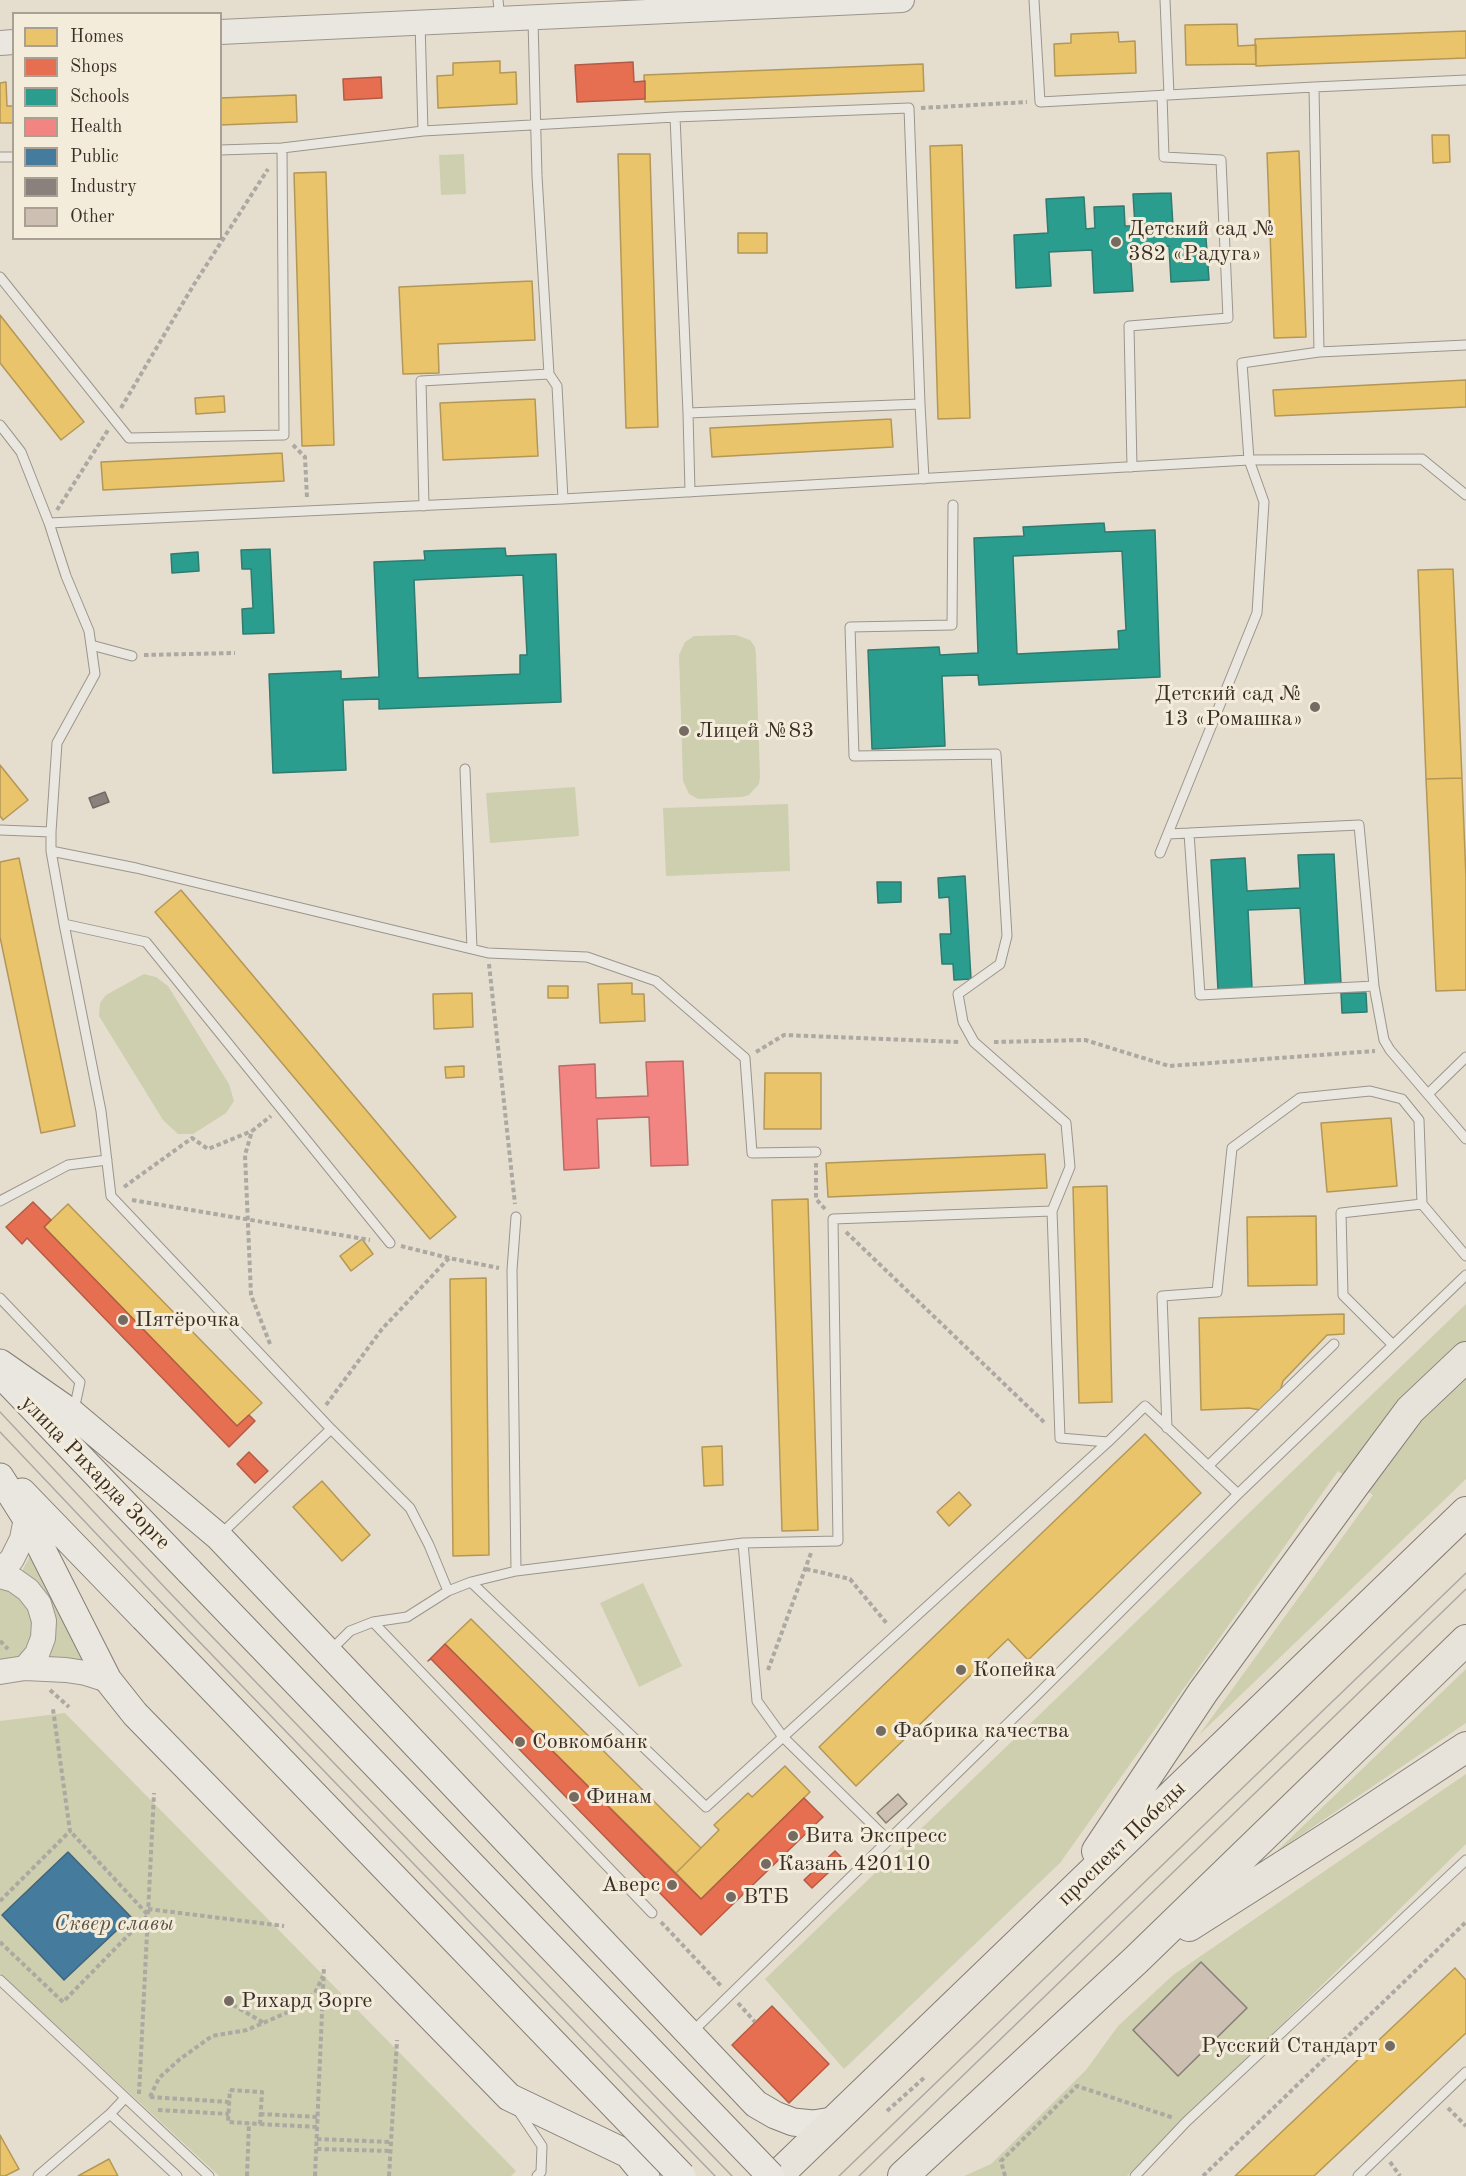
<!DOCTYPE html>
<meta charset="utf-8">
<style>
body{margin:0}
#map{position:relative;width:1466px;height:2176px;overflow:hidden;background:#e5decf;font-family:"Old Standard TT",serif}
canvas{display:block}
.legend{position:absolute;left:12px;top:12px;width:210px;height:228px;box-sizing:border-box;background:#f3ecdb;border:2px solid #a9a093;margin:0;padding:8px 10px;list-style:none;font-size:18px;color:#3a2d26}
.legend li{display:flex;align-items:center;gap:12px;height:30px}
.legend b{width:30px;border:2px solid #a9a093}
</style>
<div id="map">
<canvas width="1466" height="2176"></canvas>
<ul class="legend">
<li><b style="height:16px;background:#e9c46a"></b>Homes</li>
<li><b style="height:16px;background:#e76f51"></b>Shops</li>
<li><b style="height:16px;background:#2a9d8f"></b>Schools</li>
<li><b style="height:16px;background:#f28482"></b>Health</li>
<li><b style="height:16px;background:#457b9d"></b>Public</li>
<li><b style="height:16px;background:#8a817c"></b>Industry</li>
<li><b style="height:16px;background:#cdbfb2"></b>Other</li>
</ul>
</div>
<script>
const context = document.querySelector('canvas').getContext('2d');
context.lineJoin = 'round';
function fillPath(path, color) {
  context.fillStyle = color;
  context.fill(path, 'evenodd');
}
function shape(rows) {
  const path = new Path2D();
  for (const r of rows) {
    path.moveTo(r[0], r[1]);
    for (let i = 2; i < r.length; i += 2) path.lineTo(r[i], r[i + 1]);
  }
  return path;
}
function strokePath(path, color, width, dash) {
  context.strokeStyle = color;
  context.lineWidth = width;
  context.lineCap = dash ? 'butt' : 'round';
  context.setLineDash(dash || []);
  context.stroke(path);
}
function label(font, color, halo, rows, align = 'center') {
  context.font = font + ' "Old Standard TT",serif';
  context.lineWidth = 6;
  context.setLineDash([]);
  context.textBaseline = 'middle';
  context.strokeStyle = halo;
  context.fillStyle = color;
  for (const [text, x, y, turn = 0] of rows) {
    context.save();
    context.translate(x, y);
    context.rotate((+turn || 0) * Math.PI / 180);
    context.textAlign = isNaN(turn) ? turn : align;
    if (halo) context.strokeText(text, 0, 0);
    context.fillText(text, 0, 0);
    context.restore();
  }
}
const green = shape([
 [464,154,466,194,441,195,439,155],
 [736,635,750,640,755,647,756,655,760,777,759,784,749,795,742,797,698,799,689,794,683,781,679,655,685,642,694,636],
 [575,787,579,836,490,843,486,793],
 [788,804,790,871,666,876,663,808],
 [144,974,156,977,168,986,229,1084,234,1101,226,1113,193,1134,178,1134,163,1120,99,1016,100,1003,106,995],
 [1466,1304,1466,1479,1199,1735,1373,1495,1338,1471,1060,1863,844,2069,765,1979],
 [30,1556,86,1664,47,1662,54,1643,55,1623,20,1575],
 [643,1583,682,1666,639,1687,600,1603],
 [0,1587,20,1594,34,1613,34,1637,21,1656,0,1662],
 [1466,1669,1466,1723,1276,1852],
 [65,1713,516,2171,511,2176,219,2176,0,1973,0,1721],
 [1466,1774,1466,1844,1127,2176,964,2176,991,2164,1086,2070,1118,2026,1173,1975]
]);
const homes = shape([
 [1237,24,1238,46,1256,45,1256,64,1186,65,1185,25,1237,24],
 [1466,31,1466,58,1256,66,1255,39,1466,31],
 [1118,32,1119,42,1135,41,1136,73,1055,76,1054,44,1071,43,1071,34,1118,32],
 [500,61,500,73,516,72,517,104,438,108,437,76,453,75,453,63,500,61],
 [923,64,924,91,645,102,644,75,923,64],
 [6,82,7,106,14,106,14,123,0,123,0,83,6,82],
 [296,95,297,122,220,125,220,98,296,95],
 [1432,135,1449,135,1450,162,1433,163,1432,135],
 [962,145,970,418,938,419,930,146,962,145],
 [1299,151,1306,337,1274,338,1267,153,1299,151],
 [618,154,650,154,658,427,626,428,618,154],
 [326,172,334,445,302,446,294,173,326,172],
 [738,233,767,233,767,253,738,253,738,233],
 [532,281,535,340,438,344,439,373,403,374,399,287,532,281],
 [0,315,84,422,61,440,0,363,0,315],
 [1466,380,1466,407,1275,416,1273,390,1466,380],
 [224,396,225,412,196,414,195,398,224,396],
 [535,399,538,456,443,460,440,403,535,399],
 [891,419,893,447,712,457,710,428,891,419],
 [282,453,284,481,103,490,101,462,282,453],
 [1453,569,1462,778,1426,779,1418,570,1453,569],
 [0,765,28,800,3,820,0,816,0,765],
 [1462,778,1466,878,1466,990,1436,991,1426,779,1462,778],
 [19,858,75,1126,41,1133,0,937,0,862,19,858],
 [181,890,456,1217,430,1239,155,912,181,890],
 [632,983,632,994,644,994,645,1021,600,1023,598,984,632,983],
 [548,986,568,986,568,998,548,998,548,986],
 [472,993,473,1027,434,1029,433,994,472,993],
 [464,1066,464,1077,446,1078,445,1067,464,1066],
 [765,1073,821,1073,821,1129,764,1129,765,1073],
 [1391,1118,1397,1186,1327,1192,1321,1123,1391,1118],
 [1045,1154,1047,1188,828,1197,826,1163,1045,1154],
 [1107,1186,1112,1402,1079,1403,1073,1187,1107,1186],
 [808,1199,818,1530,782,1531,772,1200,808,1199],
 [68,1204,262,1403,237,1426,44,1227,68,1204],
 [1316,1216,1317,1285,1248,1286,1247,1217,1316,1216],
 [362,1239,373,1254,351,1271,340,1256,362,1239],
 [486,1278,489,1555,453,1556,450,1279,486,1278],
 [1344,1314,1344,1334,1327,1335,1283,1381,1279,1395,1260,1410,1249,1408,1201,1410,1199,1318,1344,1314],
 [1145,1434,1201,1493,1028,1660,1008,1639,856,1786,819,1747,1145,1434],
 [722,1446,723,1485,704,1486,702,1447,722,1446],
 [322,1481,370,1535,342,1561,293,1507,322,1481],
 [959,1492,971,1505,949,1526,937,1512,959,1492],
 [471,1619,701,1848,676,1873,445,1644,471,1619],
 [785,1766,810,1792,701,1899,676,1873,719,1830,714,1825,748,1793,752,1797,785,1766],
 [1455,1968,1466,1980,1466,2033,1314,2176,1235,2176,1455,1968],
 [0,2135,19,2169,5,2176,0,2176,0,2135],
 [109,2159,118,2176,78,2176,109,2159]
]);
const shops = shape([
 [633,62,634,82,645,81,645,99,577,102,575,65,633,62],
 [381,77,382,98,344,100,343,79,381,77],
 [33,1202,51,1220,44,1227,237,1426,249,1415,255,1421,229,1447,27,1238,22,1244,6,1227,33,1202],
 [249,1452,268,1471,255,1483,237,1464,249,1452],
 [445,1644,701,1899,804,1798,823,1817,701,1935,431,1659,428,1661,445,1644],
 [835,1851,843,1859,812,1888,804,1880,835,1851],
 [772,2006,829,2064,789,2103,732,2045,772,2006]
]);
const schools = shape([
 [1171,193,1173,226,1205,224,1209,280,1171,282,1169,246,1130,248,1133,291,1094,293,1092,250,1049,252,1051,286,1016,288,1014,235,1048,233,1046,199,1084,197,1086,229,1095,228,1094,207,1124,206,1125,226,1135,226,1133,194,1171,193],
 [1104,523,1105,532,1155,530,1160,677,979,685,978,675,942,676,945,746,872,749,868,650,939,647,940,655,978,653,974,538,1024,536,1023,527,1104,523],
 [1122,551,1126,630,1118,631,1119,649,1017,654,1013,556,1122,551],
 [505,548,506,556,556,554,561,702,379,709,379,699,343,700,346,770,273,773,269,674,341,671,341,679,379,677,374,562,425,560,424,551,505,548],
 [523,575,527,655,520,655,520,674,418,678,414,580,523,575],
 [270,549,274,633,243,634,242,609,253,608,251,569,242,569,241,550,270,549],
 [198,552,199,571,172,573,171,554,198,552],
 [1334,854,1341,984,1305,985,1300,908,1248,910,1252,988,1218,990,1211,860,1245,858,1247,891,1300,888,1298,855,1334,854],
 [965,876,971,979,954,980,953,964,942,964,940,934,951,934,949,897,939,898,938,878,965,876],
 [877,882,901,882,901,902,878,903,877,882],
 [1341,993,1366,993,1367,1012,1342,1013,1341,993]
]);
const health = shape([
 [683,1061,688,1165,651,1166,649,1117,597,1119,599,1168,564,1170,559,1066,595,1064,596,1098,648,1096,646,1062,683,1061]
]);
const public = shape([
 [68,1852,131,1917,64,1980,2,1915,68,1852]
]);
const industry = shape([
 [105,792,109,802,93,808,89,798,105,792]
]);
const building = shape([
 [898,1794,907,1804,886,1823,877,1813,898,1794],
 [1201,1962,1247,2008,1178,2076,1133,2030,1201,1962]
]);
const path = shape([
 [921,108,1027,102],
 [121,408,193,286,268,169],
 [293,445,305,457,307,498],
 [57,510,108,430],
 [144,655,235,653],
 [489,964,515,1204],
 [994,1042,1085,1040,1169,1066,1375,1051],
 [756,1052,784,1035,959,1042],
 [816,1163,816,1199,825,1209],
 [124,1187,192,1138,208,1149,252,1131],
 [132,1200,370,1240],
 [846,1232,1046,1424],
 [401,1246,449,1258,499,1268],
 [270,1344,251,1295,245,1155,252,1131,271,1116],
 [326,1405,382,1329,449,1258],
 [806,1569,850,1579,888,1625],
 [0,1641,8,1649],
 [768,1670,811,1553],
 [50,1690,69,1707],
 [0,1901,70,1831,53,1709],
 [148,1909,284,1926],
 [661,1922,722,1987],
 [0,1942,63,2002,148,1915,70,1831],
 [738,2003,755,2022],
 [233,2005,264,2023],
 [230,2090,262,2092,260,2124,228,2122,230,2090],
 [139,2094,154,1793],
 [150,2097,159,2078,180,2059,212,2036,247,2030,293,2010,315,1993,323,1976],
 [150,2097,230,2102],
 [1448,2108,1466,2126],
 [158,2110,229,2114],
 [887,2111,925,2077],
 [260,2114,318,2117],
 [260,2124,317,2127],
 [317,2139,391,2142],
 [317,2149,390,2151],
 [1390,2162,1400,2176],
 [247,2176,249,2123],
 [315,2176,324,1966],
 [389,2176,397,2040],
 [1005,2176,1001,2161,1077,2086,1174,2118],
 [1203,2176,1466,1922]
]);
const service = shape([
 [498,0,500,19],
 [1034,0,1040,102,1314,87],
 [1165,0,1169,95],
 [533,20,537,176,549,374,557,386,563,499],
 [420,22,423,131],
 [1466,80,1314,87,1319,352,1466,345],
 [282,148,423,131,675,117,909,108,920,404,688,413,675,117],
 [0,157,14,157],
 [0,277,129,438,284,435,282,148,220,150],
 [920,404,924,479],
 [688,413,690,492],
 [0,425,21,452,49,523],
 [1132,467,1129,326,1228,318,1221,160,1164,157,1162,95],
 [953,505,952,625,850,627,854,756,996,754,1007,936,1000,964,958,994,963,1022,974,1042,1066,1123,1070,1167,1052,1211],
 [424,506,421,381,549,374],
 [91,645,132,656],
 [465,769,472,949],
 [0,830,51,832,57,743,95,674,89,631,66,576,49,523,563,499,1249,460,1422,459,1466,495],
 [51,832,51,851,64,924],
 [1189,833,1200,995,1374,986],
 [1168,834,1359,825,1374,986,1384,1040,1390,1050,1466,1139],
 [51,851,136,868,488,953,587,957,656,981,745,1058,752,1153,816,1152],
 [1160,853,1257,613,1264,502,1249,460,1242,363,1319,352],
 [1428,1094,1466,1057],
 [0,1201,68,1165,107,1160],
 [516,1217,512,1270,516,1571],
 [0,1298,80,1382,74,1410],
 [1393,1345,1343,1295,1341,1213,1422,1204],
 [1167,1428,1162,1296,1217,1292,1232,1148,1300,1098,1370,1091,1402,1099,1419,1120,1422,1204,1466,1256],
 [331,1429,410,1508,429,1545,448,1591],
 [1208,1466,1334,1344],
 [221,1534,331,1429,111,1196,101,1111,64,924,146,942,390,1243],
 [471,1582,706,1807,1108,1442],
 [373,1622,652,1913],
 [330,1651,350,1631,373,1622,407,1617,448,1591,471,1582,516,1571,743,1543],
 [888,1840,783,1737,757,1701,743,1543,838,1541,833,1219,1052,1211,1060,1438,1108,1442,1145,1406,1238,1494],
 [0,1980,209,2176],
 [691,2033,1036,1696,1238,1494,1466,1275],
 [125,2098,110,2114,177,2176],
 [517,2109,542,2146,541,2172,537,2176],
 [38,2176,110,2114],
 [1135,2176,1186,2122,1466,1860],
 [1358,2176,1466,2072]
]);
const tertiary = shape([
 [220,32,902,0],
 [0,43,14,42],
 [0,1572,12,1559,22,1539,26,1518],
 [0,1576,14,1580,28,1590,39,1604,44,1621,43,1638,37,1654,25,1668],
 [0,1672,25,1668,66,1670,86,1673,108,1680]
]);
const secondary = shape([
 [0,1363,73,1414,219,1537,756,2104,775,2115,793,2122,813,2124,832,2121],
 [10,1384,190,1572],
 [0,1477,26,1518,108,1680,135,1714,509,2097,628,2154,646,2176],
 [22,1492,144,1618]
]);
const primary = shape([
 [1097,1851,1203,1692,1355,1484,1410,1410,1466,1357],
 [1189,1926,1343,1828,1466,1747],
 [777,2176,1466,1512],
 [903,2176,1136,1960,1466,1640]
]);
const tram = shape([
 [0,1412,170,1593,732,2176],
 [0,1432,160,1601,715,2176],
 [839,2176,1466,1573],
 [859,2176,1466,1589]
]);
const secondaryBridge = shape([
 [190,1572,771,2176],
 [144,1618,682,2176]
]);
const markers = [
 [1116,242,6,"#766b61"],
 [1315,707,6,"#766b61"],
 [684,731,6,"#766b61"],
 [123,1320,6,"#766b61"],
 [961,1670,6,"#766b61"],
 [881,1731,6,"#766b61"],
 [520,1742,6,"#766b61"],
 [574,1797,6,"#766b61"],
 [793,1836,6,"#766b61"],
 [766,1864,6,"#766b61"],
 [672,1885,6,"#766b61"],
 [731,1897,6,"#766b61"],
 [229,2001,6,"#766b61"],
 [1390,2046,6,"#766b61"]
];
const poiNames = [
 ["Детский сад №",1128,229],
 ["382 «Радуга»",1128,254],
 ["Детский сад №",1303,694,"right"],
 ["13 «Ромашка»",1303,719,"right"],
 ["Лицей №83",696,731],
 ["Пятёрочка",135,1320],
 ["Копейка",973,1670],
 ["Фабрика качества",893,1731],
 ["Совкомбанк",532,1742],
 ["Финам",586,1797],
 ["Вита Экспресс",805,1836],
 ["Казань 420110",778,1864],
 ["Аверс",660,1885,"right"],
 ["ВТБ",743,1897],
 ["Рихард Зорге",241,2001],
 ["Русский Стандарт",1378,2046,"right"]
];
const streetNames = [
 ["улица Рихарда Зорге",95,1473,46],
 ["проспект Победы",1122,1844,-44]
];
const parkNames = [
 ["Сквер славы",114,1924]
];
fillPath(green, '#cdcfaf');
fillPath(homes, '#e9c46a');
strokePath(homes, '#b49756', 1.5);
fillPath(shops, '#e76f51');
strokePath(shops, '#b35b44', 1.5);
fillPath(schools, '#2a9d8f');
strokePath(schools, '#2f7b70', 1.5);
fillPath(health, '#f28482');
strokePath(health, '#bb6a66', 1.5);
fillPath(public, '#457b9d');
strokePath(public, '#426479', 1.5);
fillPath(industry, '#8a817c');
strokePath(industry, '#726862', 1.5);
fillPath(building, '#cdbfb2');
strokePath(building, '#847e75', 1.5);
strokePath(service, '#9b958c', 11);
strokePath(tertiary, '#9b958c', 26);
strokePath(secondary, '#847e75', 29);
strokePath(primary, '#847e75', 32);
strokePath(path, '#aca8a2', 4, [4.5, 3]);
strokePath(service, '#eae7e0', 9);
strokePath(tertiary, '#eae7e0', 24);
strokePath(secondary, '#eae7e0', 27);
strokePath(primary, '#e7e3db', 30);
strokePath(tram, '#aca8a2', 1.5);
strokePath(secondaryBridge, '#847e75', 29, []);
strokePath(secondaryBridge, '#eae7e0', 27);
for (const [x, y, r, color] of markers) {
  const dot = new Path2D();
  dot.arc(x, y, r, 0, 2 * Math.PI);
  context.fillStyle = color;
  context.fill(dot);
  strokePath(dot, '#f3ecdb', 2);
}
label('22px', '#3a2d26', '#f3ecdb', poiNames, 'left');
label('22px', '#3a2d26', '#f3ecdb', streetNames);
label('italic 22px', '#5a5242', '#f3ecdb', parkNames);
</script>
